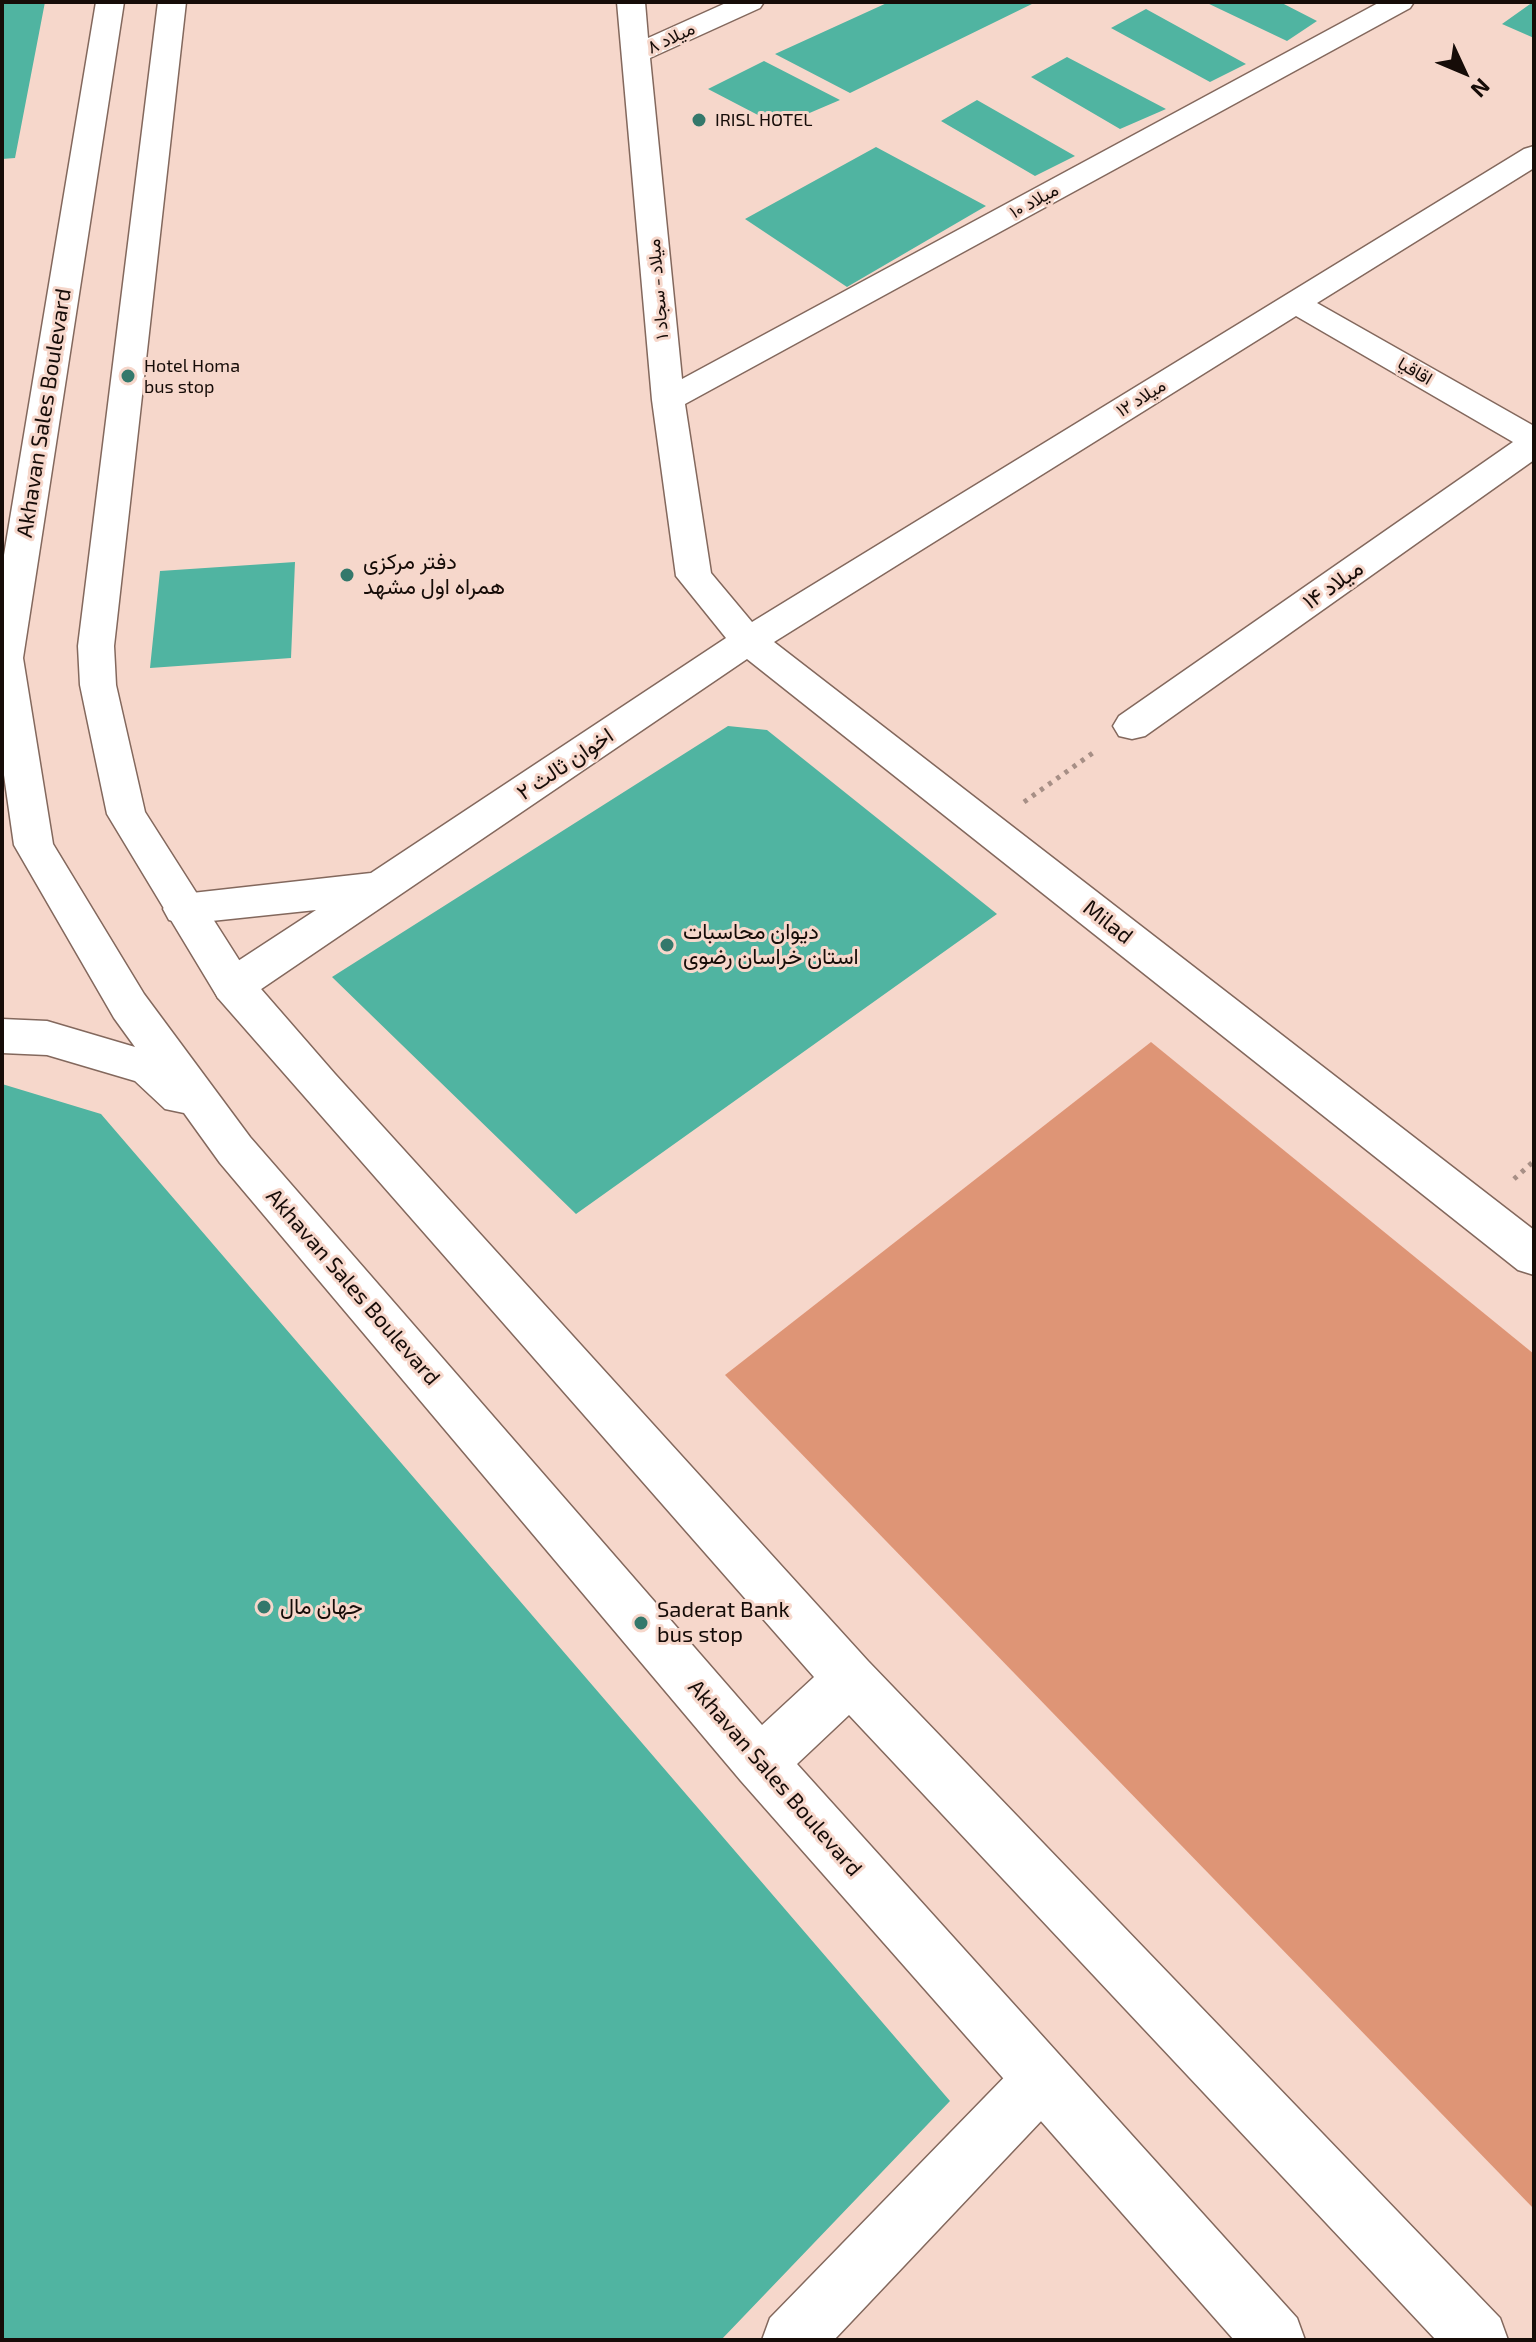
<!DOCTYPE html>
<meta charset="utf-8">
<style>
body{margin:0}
#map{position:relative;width:1536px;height:2342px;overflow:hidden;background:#f6d7cb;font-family:"Exo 2",sans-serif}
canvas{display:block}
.frame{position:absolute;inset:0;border:4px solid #160c08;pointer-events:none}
.north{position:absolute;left:1424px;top:32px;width:80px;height:80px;-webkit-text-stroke:6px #f6d7cb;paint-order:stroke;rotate:134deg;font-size:22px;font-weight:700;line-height:32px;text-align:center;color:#160c08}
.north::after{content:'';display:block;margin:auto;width:28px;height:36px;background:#160c08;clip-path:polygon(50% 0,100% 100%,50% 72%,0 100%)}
</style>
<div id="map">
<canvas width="1536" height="2342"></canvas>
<div class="frame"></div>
<div class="north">N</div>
</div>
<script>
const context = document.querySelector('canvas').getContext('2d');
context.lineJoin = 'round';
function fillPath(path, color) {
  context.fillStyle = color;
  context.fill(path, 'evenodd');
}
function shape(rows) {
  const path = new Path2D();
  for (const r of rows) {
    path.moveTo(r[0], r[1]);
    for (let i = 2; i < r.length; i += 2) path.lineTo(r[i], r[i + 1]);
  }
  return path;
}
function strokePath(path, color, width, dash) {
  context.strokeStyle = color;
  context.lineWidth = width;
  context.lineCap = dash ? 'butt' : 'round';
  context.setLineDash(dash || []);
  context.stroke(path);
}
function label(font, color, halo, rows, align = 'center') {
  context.font = font + ' "Exo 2",Vazirmatn,sans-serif';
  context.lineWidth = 6;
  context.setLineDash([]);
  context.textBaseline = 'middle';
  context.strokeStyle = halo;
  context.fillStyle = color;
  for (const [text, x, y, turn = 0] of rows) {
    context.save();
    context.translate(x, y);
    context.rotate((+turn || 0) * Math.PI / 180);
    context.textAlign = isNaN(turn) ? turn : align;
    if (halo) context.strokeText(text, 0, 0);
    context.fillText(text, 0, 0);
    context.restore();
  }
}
const forest = shape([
 [1151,1042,1534,1354,1534,2209,725,1375]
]);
const building = shape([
 [2,2,45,2,15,158,2,159],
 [889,2,1036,2,850,93,775,54],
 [1205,2,1280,2,1317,21,1287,41],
 [1533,2,1534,38,1502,24],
 [1146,9,1246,64,1210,82,1111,28],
 [1067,57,1166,109,1120,129,1031,77],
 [764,61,840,100,779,126,708,89],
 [977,100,1075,156,1035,176,941,121],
 [876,147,986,206,847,287,745,219],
 [295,562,291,658,150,668,160,571],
 [728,726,767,730,997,914,576,1214,332,977],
 [2,1084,101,1114,950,2101,721,2340,2,2340]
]);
const path = shape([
 [1024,802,1097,750],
 [1514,1179,1534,1161]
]);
const minor = shape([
 [617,2,645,2,648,38,728,2,764,2,760,8,650,58,682,379,1380,2,1414,2,1410,8,685,404,711,573,752,622,1524,149,1534,146,1534,168,1317,303,1534,426,1534,460,1145,736,1132,739,1119,736,1113,726,1119,716,1513,442,1296,316,774,642,1534,1230,1534,1275,1518,1270,747,659,248,998,233,1002,218,998,212,986,218,974,316,910,183,924,169,920,163,909,169,898,183,894,371,873,726,638,676,576,652,400,617,2],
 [1041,2051,1061,2060,1070,2080,1061,2100,834,2340,762,2340,770,2318,1021,2060,1041,2051]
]);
const tertiary = shape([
 [96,2,124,2,23,658,53,844,144,994,250,1137,762,1725,814,1677,218,998,107,814,80,685,78,646,158,2,186,2,114,646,116,685,145,812,248,974,335,1074,868,1661,1500,2318,1508,2340,1436,2340,849,1715,797,1764,1297,2318,1305,2340,1234,2340,741,1781,220,1163,184,1113,165,1109,135,1081,47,1055,2,1053,2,1019,47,1021,135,1047,114,1018,14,845,2,761,2,567,96,2]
]);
const markers = [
 [699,120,8,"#34786b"],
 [128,376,8,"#34786b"],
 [347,575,8,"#34786b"],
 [667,945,8,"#34786b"],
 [264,1607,8,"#34786b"],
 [641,1623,8,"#34786b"]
];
const farStreetnames = [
 ["میلاد ۸",671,38,-25],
 ["میلاد ۱۰",1034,201,-29],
 ["میلاد - سجاد ۱",658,289,-95],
 ["اقاقیا",1415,371,30],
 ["میلاد ۱۲",1141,398,-32]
];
const farPoinames = [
 ["IRISL HOTEL",715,120],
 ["Hotel Homa",144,366],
 ["bus stop",144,387]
];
const streetNames = [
 ["Akhavan Sales Boulevard",44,413,-81],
 ["میلاد ۱۴",1333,585,-35],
 ["اخوان ثالث ۲",565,764,-34],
 ["Milad",1108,922,38],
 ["Akhavan Sales Boulevard",353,1287,49],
 ["Akhavan Sales Boulevard",775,1778,49]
];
const poiNames = [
 ["دفتر مرکزی",363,562],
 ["همراه اول مشهد",363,587],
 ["دیوان محاسبات",683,932],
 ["استان خراسان رضوی",683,957],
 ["جهان مال",280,1607],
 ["Saderat Bank",657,1610],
 ["bus stop",657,1635]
];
fillPath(forest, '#de9576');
fillPath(building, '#50b4a1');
strokePath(minor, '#83685d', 3);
strokePath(tertiary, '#83685d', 3);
strokePath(path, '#a78f86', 5, [4, 6]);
fillPath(minor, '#fff');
fillPath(tertiary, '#fff');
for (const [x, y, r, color] of markers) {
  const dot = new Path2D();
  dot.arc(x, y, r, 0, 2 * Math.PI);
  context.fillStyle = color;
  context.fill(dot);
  strokePath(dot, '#f6d7cb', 3);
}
label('18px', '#160c08', '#f6d7cb', farStreetnames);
label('18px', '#160c08', '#f6d7cb', farPoinames, 'left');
label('22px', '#160c08', '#f6d7cb', streetNames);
label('22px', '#160c08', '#f6d7cb', poiNames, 'left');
</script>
